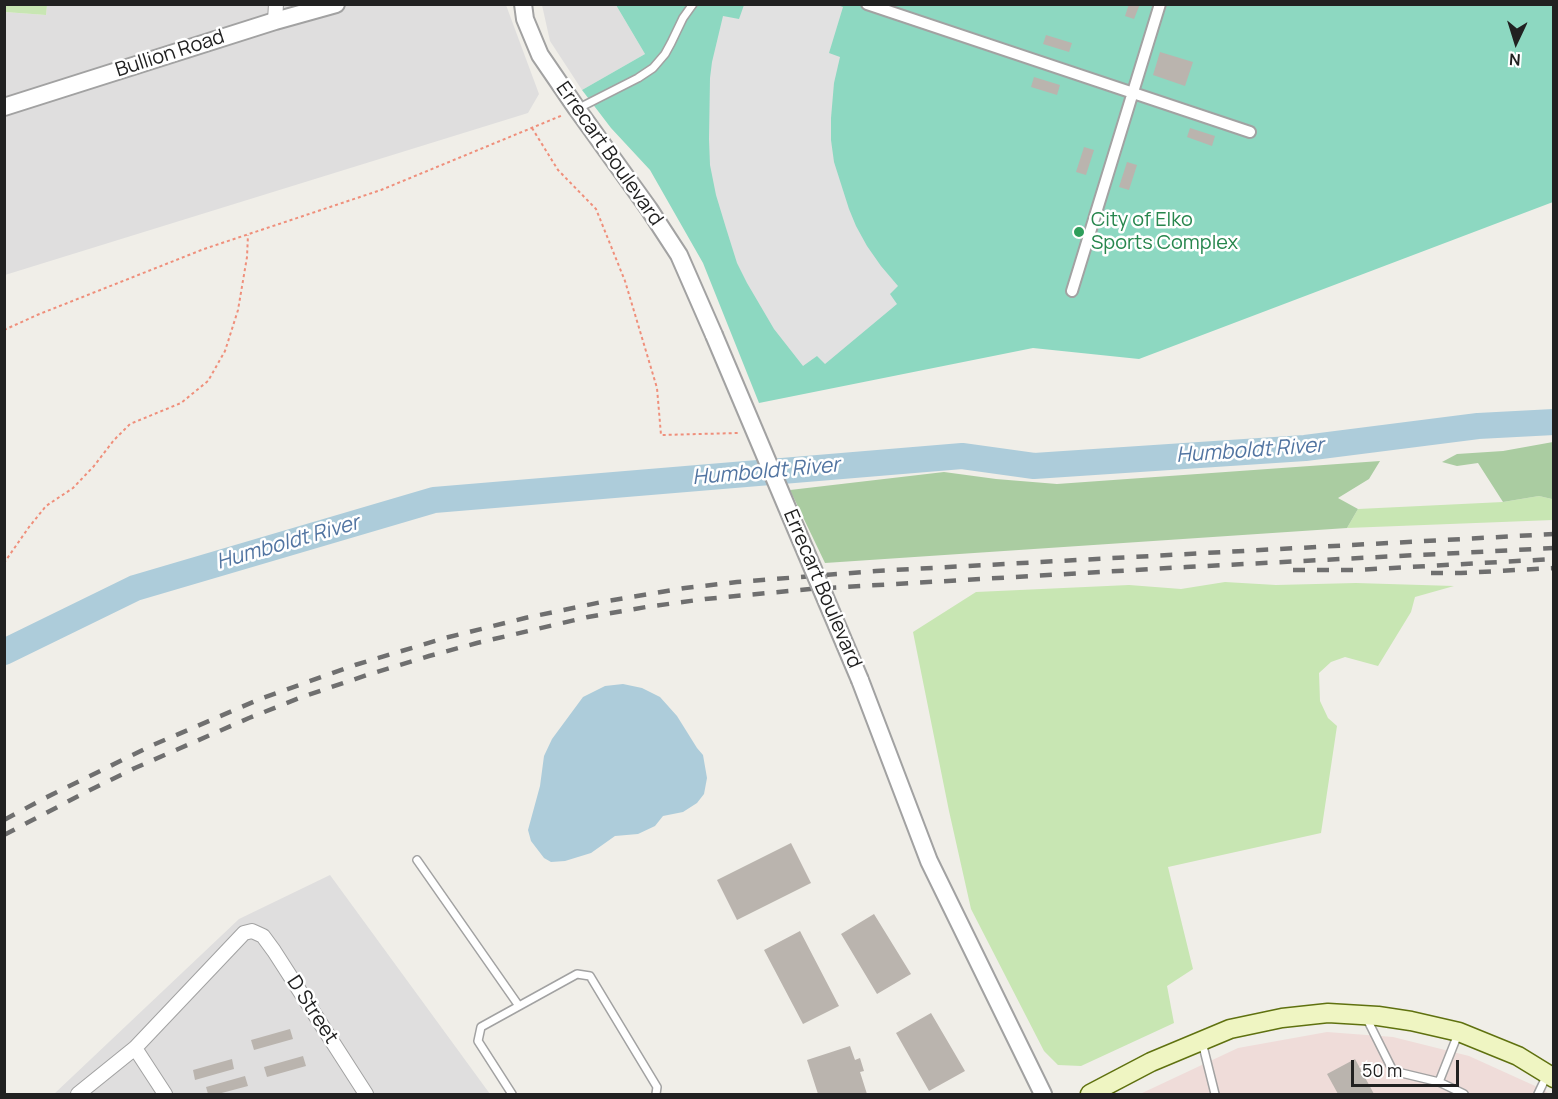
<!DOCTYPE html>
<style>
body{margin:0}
#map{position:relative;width:1558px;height:1099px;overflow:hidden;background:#f0eee8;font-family:Manrope,sans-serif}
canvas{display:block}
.frame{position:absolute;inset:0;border:6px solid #212121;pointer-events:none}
.north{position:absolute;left:1486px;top:12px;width:60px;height:60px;-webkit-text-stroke:4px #fff;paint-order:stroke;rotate:184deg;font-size:16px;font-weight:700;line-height:24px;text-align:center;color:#212121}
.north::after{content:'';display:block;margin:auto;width:21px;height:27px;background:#212121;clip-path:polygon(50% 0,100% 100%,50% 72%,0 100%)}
.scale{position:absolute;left:1351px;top:1060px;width:108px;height:27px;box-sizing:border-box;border:3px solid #212121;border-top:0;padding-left:8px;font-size:18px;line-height:21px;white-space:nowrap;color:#212121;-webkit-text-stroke:4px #fff;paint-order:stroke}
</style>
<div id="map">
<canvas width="1558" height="1099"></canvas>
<div class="frame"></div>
<div class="north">N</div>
<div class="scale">50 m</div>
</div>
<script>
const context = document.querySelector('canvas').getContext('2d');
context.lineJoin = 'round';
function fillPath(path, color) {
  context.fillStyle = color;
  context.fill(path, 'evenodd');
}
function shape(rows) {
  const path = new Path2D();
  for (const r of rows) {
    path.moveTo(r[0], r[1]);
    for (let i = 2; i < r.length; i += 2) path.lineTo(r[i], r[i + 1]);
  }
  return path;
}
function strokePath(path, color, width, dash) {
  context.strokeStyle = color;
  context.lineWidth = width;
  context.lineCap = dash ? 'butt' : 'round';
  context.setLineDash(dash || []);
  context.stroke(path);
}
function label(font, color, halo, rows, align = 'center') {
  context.font = font + ' Manrope,sans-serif';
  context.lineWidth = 5;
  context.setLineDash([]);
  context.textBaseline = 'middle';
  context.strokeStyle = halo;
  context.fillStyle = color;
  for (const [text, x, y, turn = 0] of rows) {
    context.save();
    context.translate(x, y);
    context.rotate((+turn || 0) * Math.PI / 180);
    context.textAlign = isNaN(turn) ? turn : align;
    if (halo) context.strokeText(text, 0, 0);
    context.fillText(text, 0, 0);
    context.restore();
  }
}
const residential = shape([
 [47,4,506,5,539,94,528,113,5,275,4,12,46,15],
 [542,5,616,5,645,54,582,90,550,41],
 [330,875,490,1094,54,1094,239,919]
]);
const commercial = shape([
 [1327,1032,1393,1037,1469,1056,1544,1090,1549,1094,1140,1094,1238,1048]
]);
const grass = shape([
 [4,5,47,5,46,15,5,12],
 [1539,496,1552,499,1553,498,1553,520,1347,528,1358,509,1503,502],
 [1225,582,1276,585,1356,583,1454,586,1415,597,1411,612,1378,666,1345,657,1331,662,1319,673,1320,701,1328,718,1337,726,1321,833,1168,867,1193,969,1167,986,1174,1023,1081,1066,1058,1065,1044,1051,971,909,949,811,913,632,976,592,1129,585,1181,589]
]);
const forest = shape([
 [1553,442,1554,497,1552,499,1539,496,1503,502,1478,463,1457,466,1442,462,1457,454,1503,451],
 [1380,461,1369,479,1338,498,1358,509,1347,528,825,563,790,490,944,472,996,479,1057,484]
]);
const pitch = shape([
 [616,5,1553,5,1553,202,1139,359,1033,348,759,403,703,263,650,170,611,128,582,90,645,54]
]);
const parking = shape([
 [837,5,843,7,829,53,840,57,834,83,831,118,831,140,834,162,849,209,856,226,867,246,881,266,898,286,890,294,897,304,825,364,817,356,803,366,774,329,747,283,737,263,726,228,716,195,710,165,709,139,710,78,712,62,723,16,739,19,744,5]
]);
const water = shape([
 [623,684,642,688,660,697,677,716,697,748,703,755,707,778,704,794,697,803,683,812,663,816,655,826,638,834,615,836,591,853,565,861,551,862,544,858,531,841,528,830,540,786,544,756,552,739,583,697,605,686]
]);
const river = shape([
 [4,652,135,588,434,500,962,456,1034,466,1305,448,1478,426,1554,422]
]);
const building = shape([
 [1129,4,1140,4,1134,19,1125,16],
 [1046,35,1072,43,1069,52,1043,44],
 [1160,52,1193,62,1185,86,1153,75],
 [1034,77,1060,85,1057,95,1031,87],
 [1190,128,1215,136,1212,146,1187,137],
 [1084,147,1094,150,1086,175,1076,172],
 [1127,162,1137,165,1129,190,1119,187],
 [791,843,811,883,737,920,717,880],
 [874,914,911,974,877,994,841,934],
 [800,931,839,1006,803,1024,764,950],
 [931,1013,965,1071,929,1091,896,1033],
 [290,1029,293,1039,254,1050,251,1040],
 [850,1046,855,1060,860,1058,864,1071,860,1072,867,1094,818,1094,807,1060],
 [303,1056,306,1066,267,1077,264,1067],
 [232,1059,234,1069,195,1080,193,1070],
 [1355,1059,1374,1094,1338,1094,1327,1074],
 [245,1076,248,1086,218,1094,208,1094,206,1087]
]);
const path = shape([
 [532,128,558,170,596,209,625,281,657,388,661,435,738,433],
 [4,330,37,315,204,249,381,190,563,115],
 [4,563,29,527,46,506,73,488,94,466,114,440,130,424,181,403,208,381,225,351,238,310,247,257,248,235]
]);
const service = shape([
 [577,109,638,78,653,68,665,54,671,43,683,18,693,4],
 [417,860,519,1006],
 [1366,1017,1393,1071,1439,1082,1464,1094],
 [1202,1042,1215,1094],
 [1439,1082,1458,1034],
 [512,1094,478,1041,481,1027,577,974,590,976,657,1087,656,1094],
 [1538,1094,1547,1075]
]);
const pedestrian = shape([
 [867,4,1250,132],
 [1072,291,1160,4]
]);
const minor = shape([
 [275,21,276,4],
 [135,1048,165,1094],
 [78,1094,135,1048,244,933,252,931,263,936,274,951,366,1094]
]);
const tertiary = shape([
 [523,4,525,19,540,55,577,109,649,209,679,255,714,335],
 [4,107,275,21,336,4],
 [860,680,929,861,1043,1094]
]);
const secondary = shape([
 [1090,1094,1151,1062,1230,1029,1282,1018,1328,1013,1378,1016,1411,1021,1459,1032,1518,1056,1554,1078]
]);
const rail = shape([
 [1293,570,1356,570,1554,559],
 [1431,573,1461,573,1554,568],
 [4,820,43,799,153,745,260,699,355,665,445,638,525,618,602,602,685,588,737,582,876,571,1554,534],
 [4,835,88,791,135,768,249,718,302,697,370,674,429,656,477,643,588,617,646,607,705,599,810,589,1186,567,1554,548]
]);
const tertiaryBridge = shape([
 [714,335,860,680]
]);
const markers = [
 [1079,232,6,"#2e9e5b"]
];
const streetNames = [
 ["Bullion Road",170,54,-18],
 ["Errecart Boulevard",609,154,55],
 ["Errecart Boulevard",822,589,67],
 ["D Street",312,1010,57]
];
const leisureNames = [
 ["City of Elko",1091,220],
 ["Sports Complex",1091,243]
];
const waterNames = [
 ["Humboldt River",1250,451,-4],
 ["Humboldt River",766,472,-5],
 ["Humboldt River",288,543,-16]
];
fillPath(residential, '#dfdede');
fillPath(commercial, '#efdcd9');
fillPath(grass, '#c8e6b3');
fillPath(forest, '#aacca1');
fillPath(pitch, '#8dd8c1');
fillPath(parking, '#e1e1e1');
fillPath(water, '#adccda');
strokePath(river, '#adccda', 26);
fillPath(building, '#bab4ae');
strokePath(service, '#a2a2a2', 10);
strokePath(pedestrian, '#a2a2a2', 14);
strokePath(minor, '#a2a2a2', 16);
strokePath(tertiary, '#a2a2a2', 20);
strokePath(secondary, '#5f710f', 21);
strokePath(path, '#ef8f7b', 2, [3, 3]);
strokePath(service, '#fff', 7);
strokePath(pedestrian, '#fff', 10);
strokePath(minor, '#fff', 14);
strokePath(tertiary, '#fff', 16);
strokePath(secondary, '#eff5c2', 18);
strokePath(rail, '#6f6f6f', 4.5, [12, 12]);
strokePath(tertiaryBridge, '#a2a2a2', 20, []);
strokePath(tertiaryBridge, '#fff', 16);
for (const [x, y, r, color] of markers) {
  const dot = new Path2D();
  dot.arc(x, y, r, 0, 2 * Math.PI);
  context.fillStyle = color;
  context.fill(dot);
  strokePath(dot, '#fff', 2);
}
label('20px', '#212121', '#fff', streetNames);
label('20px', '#27864d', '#fff', leisureNames, 'left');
label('italic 21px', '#5174a1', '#fff', waterNames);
</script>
